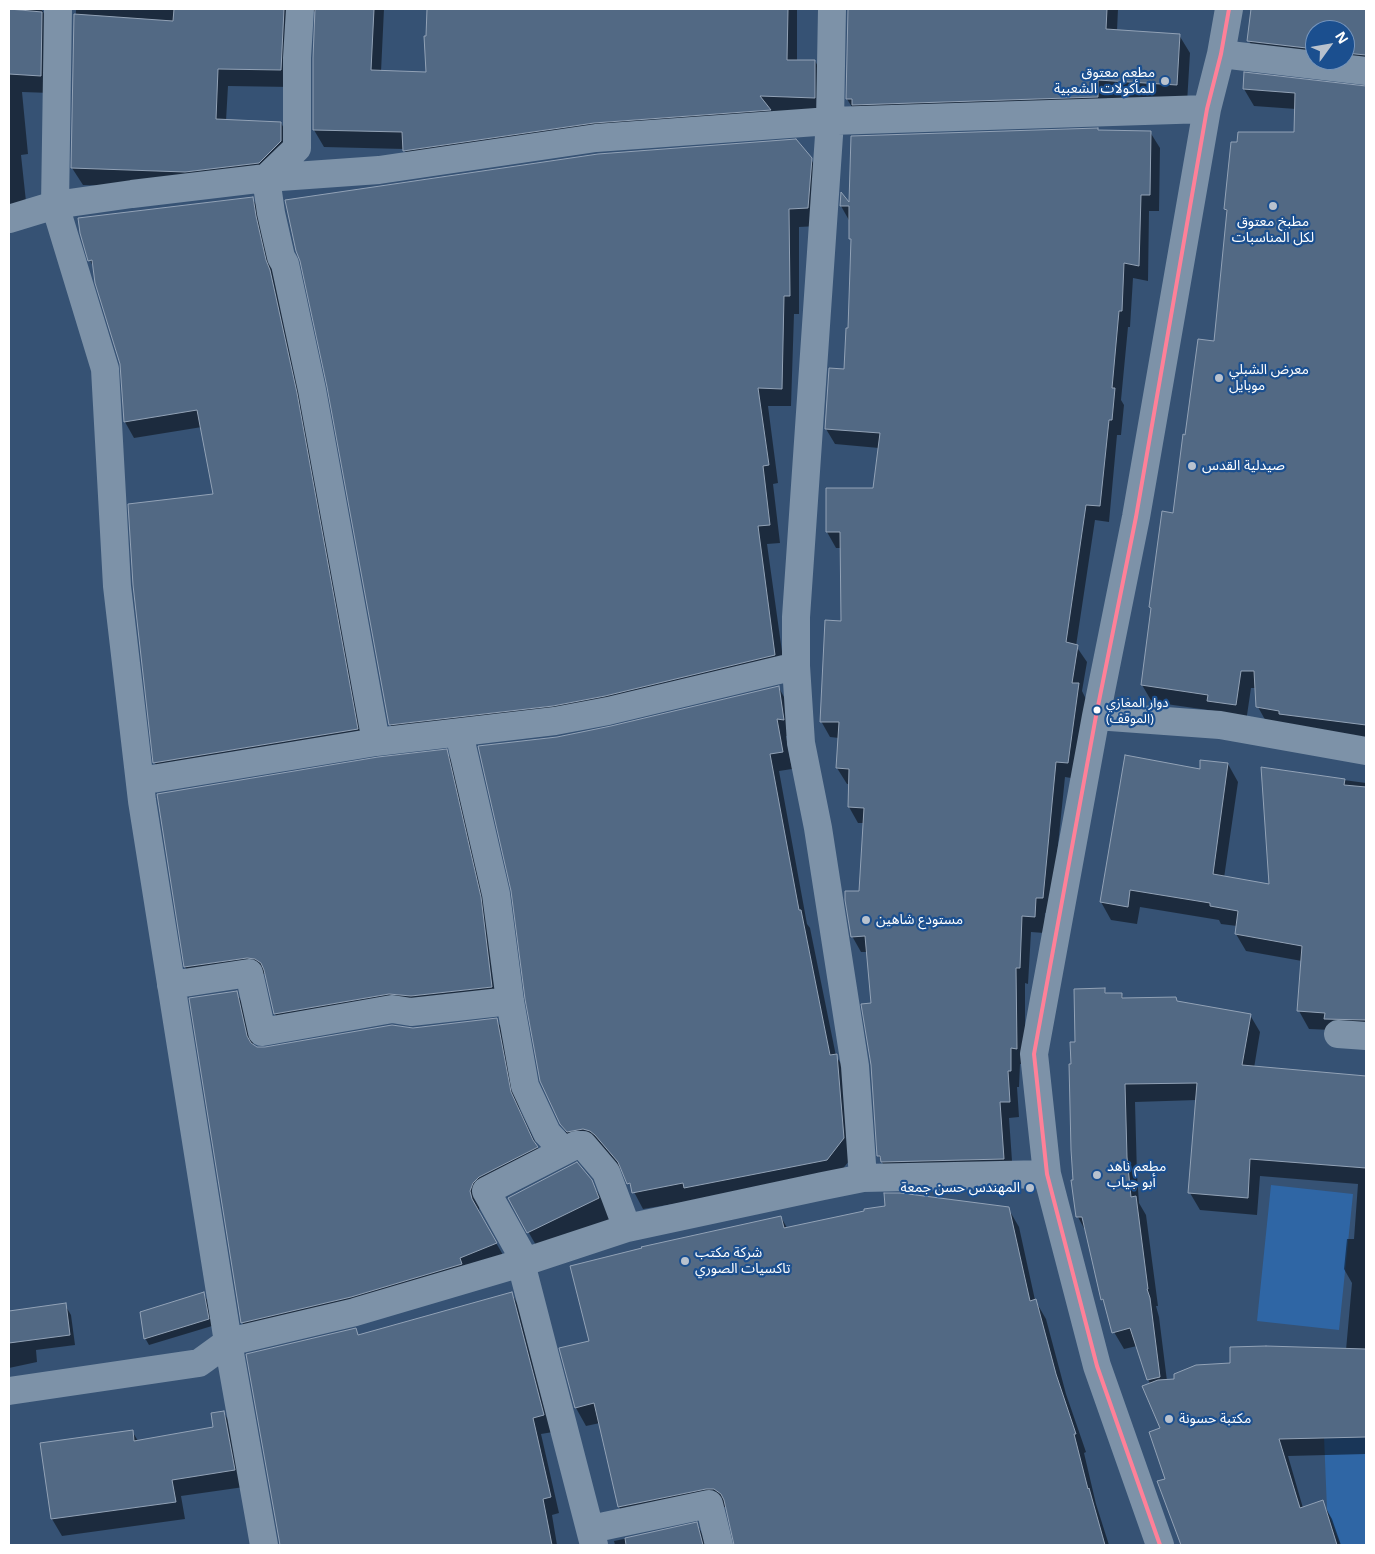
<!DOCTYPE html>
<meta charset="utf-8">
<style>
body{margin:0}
#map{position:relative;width:1375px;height:1554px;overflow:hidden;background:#365274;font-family:"Open Sans",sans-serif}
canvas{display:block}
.frame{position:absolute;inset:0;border:10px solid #fff;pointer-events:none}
.north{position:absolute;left:1305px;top:20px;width:50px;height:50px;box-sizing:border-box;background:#1b4f8f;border:1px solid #7695bc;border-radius:50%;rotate:58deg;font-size:14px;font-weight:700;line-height:20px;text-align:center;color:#fff}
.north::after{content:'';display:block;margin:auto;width:18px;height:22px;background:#b9c2ce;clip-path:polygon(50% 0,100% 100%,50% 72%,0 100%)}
</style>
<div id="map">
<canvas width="1375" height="1554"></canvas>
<div class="frame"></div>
<div class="north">N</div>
</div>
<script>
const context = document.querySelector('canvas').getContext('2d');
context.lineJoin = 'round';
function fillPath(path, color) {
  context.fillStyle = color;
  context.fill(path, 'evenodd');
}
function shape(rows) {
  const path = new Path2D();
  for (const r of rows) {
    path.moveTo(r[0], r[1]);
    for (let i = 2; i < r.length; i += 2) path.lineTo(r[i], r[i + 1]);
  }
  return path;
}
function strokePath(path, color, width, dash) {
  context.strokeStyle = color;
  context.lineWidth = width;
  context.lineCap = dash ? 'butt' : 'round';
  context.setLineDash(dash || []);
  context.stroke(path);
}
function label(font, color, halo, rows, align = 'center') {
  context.font = font + ' "Open Sans","Noto Sans Arabic",sans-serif';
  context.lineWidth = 4.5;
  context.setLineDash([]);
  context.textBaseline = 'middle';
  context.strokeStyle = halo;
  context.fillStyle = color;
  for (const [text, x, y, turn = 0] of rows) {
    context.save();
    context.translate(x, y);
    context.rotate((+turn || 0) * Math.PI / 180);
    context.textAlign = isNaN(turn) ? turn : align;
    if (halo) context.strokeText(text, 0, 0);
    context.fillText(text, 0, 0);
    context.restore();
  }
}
const green = shape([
 [1271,1185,1353,1194,1339,1330,1257,1321],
 [1366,1387,1366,1545,1340,1545,1327,1509,1322,1388]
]);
const shadow = shape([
 [9,9,42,10,52,28,51,93,22,92,28,154,21,155,27,211,9,213],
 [76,9,384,9,381,72,427,73,428,9,797,9,797,61,815,61,825,79,824,115,414,168,404,149,324,147,314,130,317,12,311,11,291,87,228,86,226,121,281,123,291,141,291,159,195,189,83,185,72,168],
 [849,9,1118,9,1117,31,1179,35,1190,53,1187,103,1107,98,1107,115,858,117,847,99],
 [1278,9,1366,9,1366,71,1259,59,1249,41,1315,44,1315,60,1345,60,1345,30,1321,30],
 [1366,87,1366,741,1268,725,1258,707,1256,688,1251,688,1246,722,1215,711,1152,702,1142,685,1152,610,1150,607,1174,514,1186,436,1215,342,1228,214,1225,209,1295,134,1296,109,1254,106,1244,89],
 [1098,131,1150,132,1160,148,1159,211,1149,211,1148,281,1133,278,1130,327,1128,327,1121,400,1124,405,1121,435,1117,435,1109,522,1095,520,1076,646,1087,662,1082,691,1087,701,1077,779,1065,777,1051,914,1045,913,1044,933,1031,932,1028,984,1025,983,1025,1064,1020,1064,1019,1087,1017,1087,1019,1117,1009,1118,1013,1175,891,1178,878,1155,872,1004,867,952,861,952,852,936,860,892,864,823,858,823,849,807,850,784,847,784,837,768,839,738,830,737,821,721,842,622,841,548,836,548,827,532,874,489,879,448,835,444,826,429,845,370,849,329,852,242,850,238,850,222,841,206,842,195,851,206],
 [811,159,821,177,818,226,799,227,799,314,794,314,791,406,768,406,778,483,773,484,780,543,767,544,785,673,400,742,390,724],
 [252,198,262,214,279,287,366,745,164,779,155,763,215,495,202,427,134,438,125,422,121,364,94,269,90,260],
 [779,688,788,704,793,736,786,736,792,769,779,771,807,924,810,928,836,1056,847,1073,854,1155,836,1177,643,1209,624,1173,606,1152,571,1141,561,1124,557,738,611,728],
 [446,751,455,766,489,913,501,1003,284,1029,275,1014,267,975,265,974,256,973,194,982,185,967],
 [1126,757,1201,770,1228,764,1238,782,1224,878,1271,886,1262,769,1366,783,1366,1037,1332,1030,1309,1029,1299,1011,1302,961,1246,951,1236,934,1237,926,1221,924,1219,920,1140,907,1137,924,1111,920,1101,902],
 [1104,989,1107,995,1122,995,1124,999,1176,998,1178,1003,1250,1015,1260,1032,1254,1068,1366,1077,1366,1454,1288,1456,1303,1508,1322,1502,1332,1519,1341,1545,1181,1545,1159,1482,1167,1479,1161,1429,1150,1384,1137,1346,1124,1349,1114,1332,1107,1307,1102,1299,1087,1234,1078,1217,1075,1181,1072,1066,1076,1043],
 [1197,1100,1190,1193,1200,1210,1257,1215,1260,1176,1358,1184,1354,1239,1347,1239,1344,1269,1352,1283,1346,1350,1231,1364,1167,1381,1159,1317,1156,1306,1158,1306,1146,1215,1139,1203,1137,1175,1135,1102],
 [236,992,246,1009,254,1047,264,1049,496,1019,506,1036,520,1110,537,1146,547,1164,482,1200,479,1209,481,1217,506,1260,252,1339,242,1322],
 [591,1181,604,1203,610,1219,541,1254,509,1198],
 [1008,1208,1019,1227,1035,1300,1046,1319,1066,1394,1086,1452,1084,1453,1096,1504,1109,1545,735,1545,727,1509,725,1507,717,1507,630,1525,619,1507,600,1423,586,1426,576,1408,590,1342,781,1217,787,1228],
 [204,1294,207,1300,212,1326,149,1345,145,1338],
 [512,1294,521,1310,553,1432,541,1434,559,1513,552,1515,557,1545,281,1545,247,1355,355,1329,359,1336],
 [65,1305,71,1315,75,1345,36,1350,37,1362,9,1368,9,1321,32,1317],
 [224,1413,234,1430,244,1487,181,1496,185,1519,62,1536,52,1519,132,1431,138,1441,214,1428],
 [697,1524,708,1545,615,1545,614,1541]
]);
const building = shape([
 [9,9,42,12,41,76,9,74,9,9],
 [174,9,284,9,281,70,218,69,216,119,281,122,281,141,259,163,185,172,71,168,74,14,173,21,174,9],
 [315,9,374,9,371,70,426,72,424,36,426,36,427,9,788,9,787,60,815,60,815,98,760,96,771,110,594,123,403,151,402,132,313,130,313,58,315,9],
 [848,9,1107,9,1106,29,1180,34,1177,85,1098,80,1098,97,852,105,852,99,846,99,848,9],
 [1251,9,1366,9,1366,55,1345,53,1345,30,1315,30,1315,49,1247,41,1251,9],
 [1244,72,1366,86,1366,725,1279,714,1279,711,1256,707,1254,671,1241,671,1236,705,1207,701,1208,695,1141,685,1151,608,1149,607,1162,511,1173,513,1183,434,1185,435,1198,339,1214,341,1227,210,1224,209,1231,142,1237,142,1238,132,1294,132,1295,93,1243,89,1244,72],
 [1098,128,1098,130,1151,131,1150,195,1141,195,1139,266,1124,263,1122,311,1119,311,1112,388,1115,388,1112,420,1109,420,1100,506,1086,505,1066,642,1078,645,1072,683,1079,683,1068,763,1056,762,1043,898,1036,898,1035,917,1022,916,1020,968,1016,968,1017,1049,1011,1048,1011,1071,1008,1071,1010,1102,1000,1102,1004,1159,881,1162,880,1156,877,1156,871,1065,861,1004,871,1003,865,936,851,937,845,900,845,891,859,891,864,808,848,807,849,769,836,768,839,722,820,722,825,620,841,621,840,532,826,532,826,488,873,488,880,433,825,429,829,368,844,369,846,328,848,328,851,239,849,239,849,206,840,206,841,192,849,202,851,136,1098,128],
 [796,139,812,158,808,208,789,209,790,296,784,296,782,389,758,388,769,465,763,466,770,525,758,526,775,655,605,696,553,706,389,725,327,387,300,261,296,251,285,200,598,154,796,139],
 [253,197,256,216,266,260,270,270,297,393,358,729,153,763,133,585,128,504,213,494,197,410,124,422,120,364,95,283,92,260,88,261,80,233,78,218,253,197],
 [779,686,784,720,777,719,783,752,770,754,799,910,801,910,830,1055,837,1054,844,1138,827,1160,684,1188,683,1183,632,1193,630,1183,627,1184,618,1162,595,1135,590,1131,583,1129,567,1132,560,1124,540,1081,525,999,511,891,478,746,557,737,611,726,779,686],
 [447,749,481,897,492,987,411,996,389,994,274,1014,264,970,261,963,255,959,247,958,184,967,157,794,378,757,447,749],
 [1125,755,1200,769,1200,760,1228,763,1213,874,1269,884,1261,767,1345,779,1344,785,1366,787,1366,1020,1324,1019,1325,1013,1297,1011,1302,946,1235,934,1238,911,1210,906,1210,903,1130,890,1128,907,1100,902,1125,755],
 [1105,988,1105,993,1122,993,1122,998,1176,997,1177,1001,1251,1014,1242,1065,1366,1076,1366,1168,1250,1159,1248,1198,1188,1193,1197,1083,1125,1084,1127,1157,1131,1197,1136,1196,1148,1289,1147,1289,1150,1298,1160,1377,1147,1380,1130,1328,1112,1333,1103,1299,1101,1300,1082,1217,1076,1217,1071,1180,1073,1180,1071,1150,1069,1064,1071,1064,1070,1042,1075,1042,1074,989,1105,988],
 [237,991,247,1036,251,1043,257,1047,265,1047,392,1025,413,1028,497,1018,511,1092,533,1140,538,1147,479,1177,473,1183,470,1191,472,1199,497,1243,460,1258,462,1264,351,1297,241,1323,189,998,237,991],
 [577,1162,592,1180,599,1198,527,1233,508,1198,577,1162],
 [884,1193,901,1193,1009,1207,1030,1301,1036,1299,1056,1374,1076,1434,1074,1434,1088,1489,1089,1488,1105,1545,734,1545,724,1500,721,1494,714,1489,706,1489,618,1507,594,1403,575,1408,559,1348,589,1341,570,1266,642,1248,641,1247,781,1216,784,1228,864,1211,864,1209,885,1206,884,1193],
 [204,1292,209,1319,144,1339,140,1312,204,1292],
 [512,1292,544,1415,533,1418,551,1497,543,1499,552,1545,280,1545,246,1354,356,1328,358,1335,512,1292],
 [66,1303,70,1335,9,1343,9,1311,66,1303],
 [1266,1346,1366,1349,1366,1437,1279,1439,1300,1508,1323,1500,1337,1545,1181,1545,1157,1481,1165,1479,1149,1432,1160,1428,1142,1386,1158,1380,1174,1379,1174,1374,1196,1365,1230,1363,1230,1347,1266,1346],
 [224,1411,235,1470,172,1480,176,1502,51,1519,40,1443,133,1430,134,1441,213,1427,211,1413,224,1411],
 [697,1522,703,1545,626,1545,625,1538,697,1522]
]);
const minor = shape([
 [58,9,55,205,105,369,117,586,142,801,228,1342,264,1545],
 [300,9,297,58,297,148,266,178,271,213,281,257,285,264,312,390,376,742],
 [832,9,830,121,796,617,796,666,801,743,818,828,855,1066,863,1178],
 [1221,54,1366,71],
 [9,219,55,205,132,194,266,178,379,170,596,138,830,121,1207,109],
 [1096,716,1220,725,1366,751],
 [459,733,496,894,510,1001,525,1086,547,1133,564,1151,486,1191,520,1252,521,1263,594,1545],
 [140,781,376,742,555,721,608,711,796,666],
 [171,985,249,973,262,1032,392,1009,411,1012,510,1001],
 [1338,1034,1366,1036],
 [564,1151,576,1145,583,1145,606,1172,627,1228],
 [9,1391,199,1363,228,1342,355,1312,521,1263,627,1228,823,1186,863,1178,1047,1174],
 [591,1529,709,1504,719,1545],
 [1160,1545,1097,1366,1047,1174,1034,1054,1096,716,1136,517,1207,109,1221,54,1229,9]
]);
const bus1 = shape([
 [1160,1545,1097,1366,1047,1174,1034,1054,1096,716,1136,517,1207,109,1221,54,1229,9]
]);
const markers = [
 [1165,81,5,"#b9c2ce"],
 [1273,206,5,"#b9c2ce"],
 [1219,378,5,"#b9c2ce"],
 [1192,466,5,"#b9c2ce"],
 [1097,710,4.5,"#fff"],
 [866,920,5,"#b9c2ce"],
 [1097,1175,5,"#b9c2ce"],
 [1030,1188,5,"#b9c2ce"],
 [685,1261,5,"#b9c2ce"],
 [1169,1419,5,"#b9c2ce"]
];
const busNames = [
 ["دوار المغازي",1106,703],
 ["(الموقف)",1106,719]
];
const poiNames = [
 ["مطعم معتوق",1155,73,"right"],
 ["للمأكولات الشعبية",1155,89,"right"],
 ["مطبخ معتوق",1273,222,"center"],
 ["لكل المناسبات",1273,238,"center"],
 ["معرض الشبلي",1229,370],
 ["موبايل",1229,386],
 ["صيدلية القدس",1202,466],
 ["مستودع شاهين",876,920],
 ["مطعم ناهد",1107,1167],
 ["أبو جياب",1107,1183],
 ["المهندس حسن جمعة",1020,1188,"right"],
 ["شركة مكتب",695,1253],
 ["تاكسيات الصوري",695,1269],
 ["مكتبة حسونة",1179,1419]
];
fillPath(green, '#2f66a5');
fillPath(shadow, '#0007');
fillPath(building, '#526984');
strokePath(building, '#92a2b6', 1);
strokePath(minor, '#7d92a8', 28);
strokePath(bus1, '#ff8098', 4);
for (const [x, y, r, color] of markers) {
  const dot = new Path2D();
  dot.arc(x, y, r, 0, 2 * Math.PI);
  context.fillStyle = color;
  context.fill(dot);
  strokePath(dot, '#1b4f8f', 2);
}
label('13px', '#fff', '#1b4f8f', busNames, 'left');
label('14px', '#fff', '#1b4f8f', poiNames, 'left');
</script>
